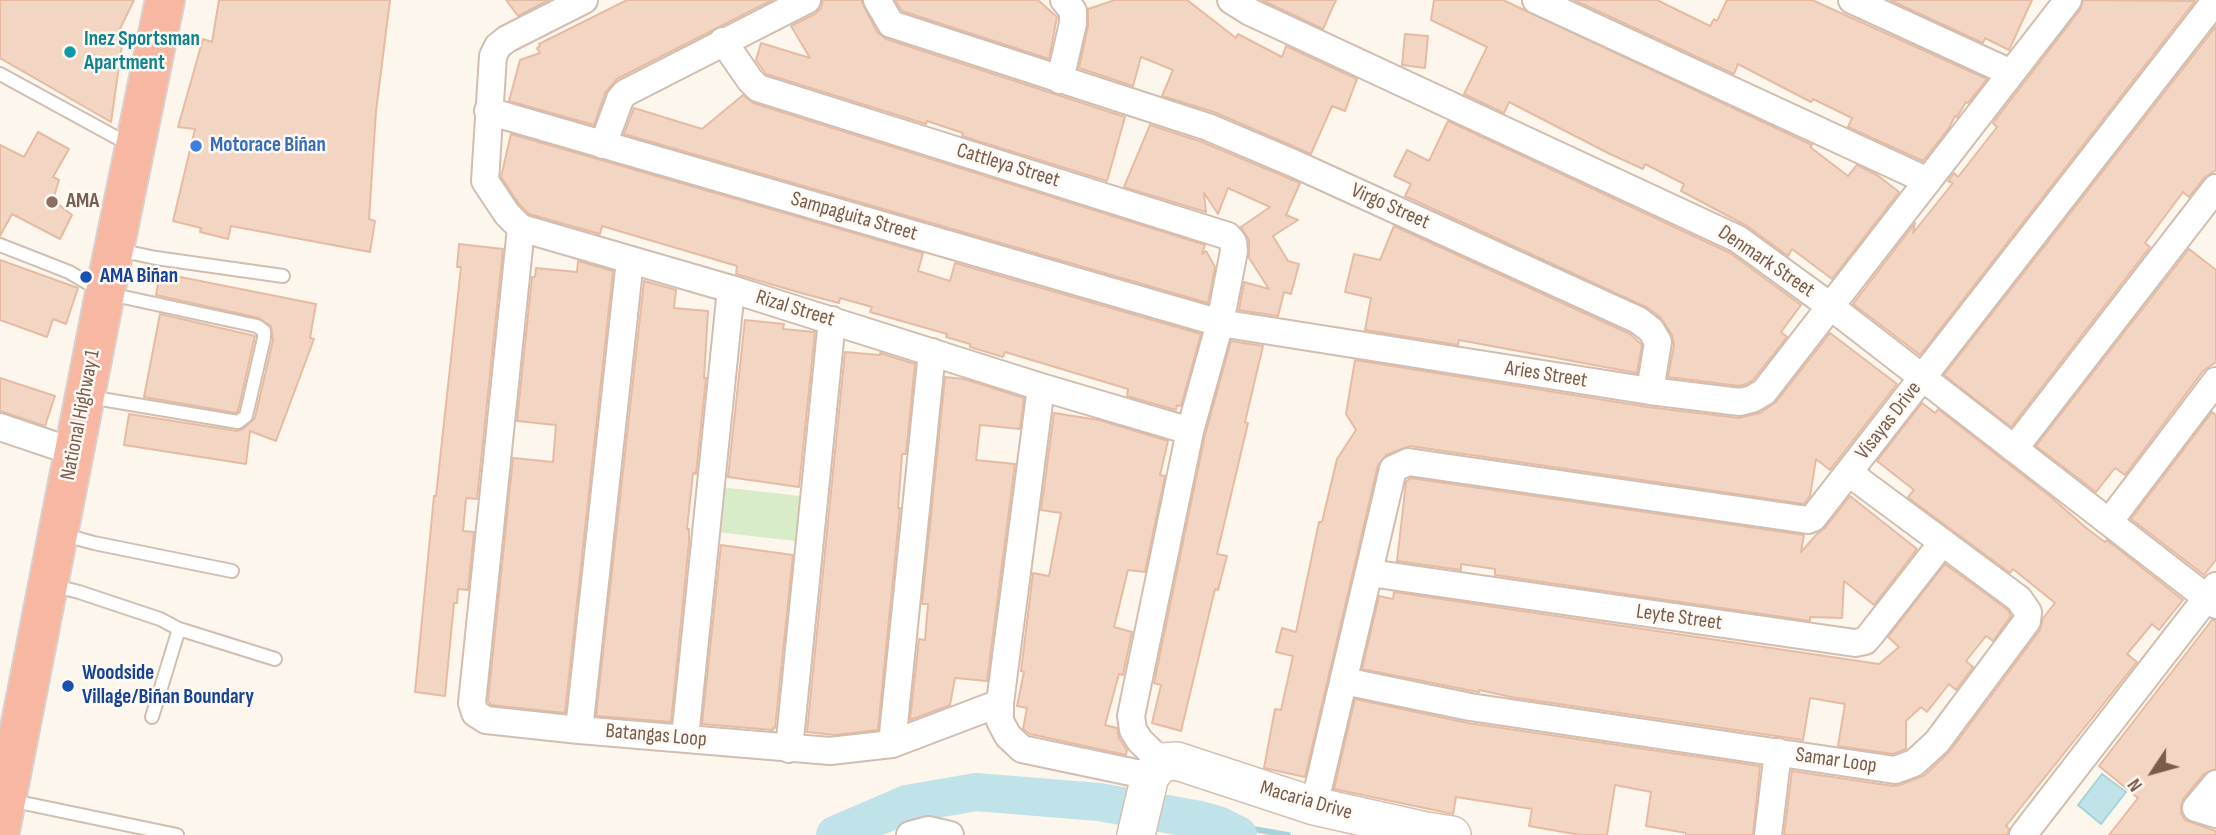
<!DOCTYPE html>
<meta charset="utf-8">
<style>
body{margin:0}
#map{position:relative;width:2216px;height:835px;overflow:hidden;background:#fdf6ec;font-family:"Sofia Sans Condensed",sans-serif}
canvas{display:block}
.north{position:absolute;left:2118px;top:737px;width:70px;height:70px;-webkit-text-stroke:5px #fffaf3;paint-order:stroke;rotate:234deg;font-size:19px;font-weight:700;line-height:28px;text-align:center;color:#7a5c4d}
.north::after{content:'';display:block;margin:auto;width:24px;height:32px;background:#7a5c4d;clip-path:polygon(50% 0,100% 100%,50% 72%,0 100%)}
</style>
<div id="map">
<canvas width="2216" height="835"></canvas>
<div class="north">N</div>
</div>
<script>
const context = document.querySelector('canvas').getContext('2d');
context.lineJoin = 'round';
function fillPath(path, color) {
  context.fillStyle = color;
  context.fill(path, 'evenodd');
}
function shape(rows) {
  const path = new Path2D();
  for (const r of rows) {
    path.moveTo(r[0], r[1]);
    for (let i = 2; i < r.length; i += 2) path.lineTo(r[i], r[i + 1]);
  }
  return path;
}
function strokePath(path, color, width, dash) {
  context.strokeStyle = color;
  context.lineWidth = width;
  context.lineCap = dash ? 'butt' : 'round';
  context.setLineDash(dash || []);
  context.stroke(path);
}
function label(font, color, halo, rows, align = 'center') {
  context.font = font + ' "Sofia Sans Condensed",sans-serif';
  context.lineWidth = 5;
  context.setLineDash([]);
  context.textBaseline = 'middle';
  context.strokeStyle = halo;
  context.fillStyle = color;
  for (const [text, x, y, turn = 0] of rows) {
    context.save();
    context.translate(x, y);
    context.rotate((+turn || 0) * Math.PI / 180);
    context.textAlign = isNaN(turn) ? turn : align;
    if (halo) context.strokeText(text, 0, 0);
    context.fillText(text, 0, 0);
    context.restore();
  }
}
const green = shape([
 [721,487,800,496,796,541,716,532]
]);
const water = shape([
 [2102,774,2126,792,2101,824,2078,805,2102,774]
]);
const stream = shape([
 [1200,820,1288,835]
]);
const river = shape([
 [835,835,907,804,976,792,1099,802,1200,820,1218,825,1238,835]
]);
const building = shape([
 [0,0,134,0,117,35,123,38,111,122,0,58,0,0],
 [219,0,390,0,376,111,369,219,375,221,370,252,231,226,228,239,200,232,201,228,173,221,195,129,178,127,203,39,212,42,219,0],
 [506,0,549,0,518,16,506,0],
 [627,0,772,0,617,79,605,93,594,125,509,101,520,60,540,53,537,48,540,46,539,44,627,0],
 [823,0,861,0,877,32,886,39,1125,117,1107,181,962,136,963,133,927,121,926,124,766,74,756,60,761,43,810,58,791,26,815,14,821,8,823,0],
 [895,0,1038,0,1057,17,1049,59,902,11,895,0],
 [1115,0,1187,0,1236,38,1238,34,1282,57,1286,46,1357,79,1345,111,1332,106,1311,154,1214,112,1162,96,1173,70,1141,57,1133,86,1079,68,1088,26,1088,9,1115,0],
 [1262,0,1336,0,1323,29,1262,0],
 [1434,0,1503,0,1812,145,1810,147,1848,176,1857,165,1877,175,1899,192,1832,279,1792,249,1788,256,1747,226,1681,191,1684,184,1645,164,1643,169,1608,153,1509,102,1504,113,1464,94,1487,47,1431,20,1434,0],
 [1574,0,1657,0,1710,26,1714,19,1717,21,1727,0,1812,0,1987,79,1968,103,1966,102,1957,117,1955,116,1949,128,1923,161,1848,127,1852,118,1813,99,1811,102,1738,64,1734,74,1574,0],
 [1890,0,2032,0,2009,50,1985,38,1983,43,1890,0],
 [2083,0,2195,1,1920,355,1853,304,1915,223,1913,233,1953,183,1948,181,1954,173,1958,177,1997,127,1993,123,2080,10,2083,0],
 [2216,26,2216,170,2204,178,2189,197,2183,192,2145,243,2150,247,2011,427,1944,375,2216,26],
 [1405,34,1428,36,1425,68,1402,65,1405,34],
 [743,95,753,103,1205,245,1202,254,1206,251,1215,267,1208,303,624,134,634,108,702,129,743,95],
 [1448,121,1730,253,1801,305,1781,332,1787,337,1753,380,1746,384,1739,386,1668,377,1674,345,1672,335,1661,318,1648,308,1405,196,1411,184,1394,176,1407,150,1429,161,1448,121],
 [1150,125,1202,142,1300,183,1286,215,1298,220,1273,236,1288,261,1299,264,1291,294,1284,292,1278,316,1239,310,1244,282,1269,289,1249,258,1249,240,1241,227,1270,207,1228,188,1218,214,1204,193,1206,212,1124,187,1150,125],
 [38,132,69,149,53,177,59,180,53,200,72,215,60,239,12,214,0,236,0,145,24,157,38,132],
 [511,134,923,253,918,271,950,281,955,263,1201,334,1181,406,1177,405,1176,410,1127,396,1128,389,1005,352,1003,357,970,347,970,344,946,337,947,334,870,312,872,307,840,298,839,303,801,293,736,274,737,266,602,226,600,234,529,214,519,204,501,177,511,134],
 [1394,226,1630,334,1642,345,1637,373,1459,340,1458,345,1365,330,1371,298,1345,292,1354,254,1380,260,1394,226],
 [459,244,503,249,477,499,466,498,463,531,474,532,468,590,458,589,457,603,454,603,445,696,415,692,434,496,436,496,461,267,457,267,459,244],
 [2189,249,2216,270,2216,362,2203,371,2125,475,2115,468,2096,492,2036,446,2189,249],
 [0,260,78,288,66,324,53,319,47,337,0,320,0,260],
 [578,261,613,271,565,713,491,705,488,701,513,458,553,462,556,425,517,421,532,277,535,277,536,268,577,272,578,261],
 [160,273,316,304,310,338,314,339,276,441,250,431,246,464,124,445,129,414,237,431,243,429,255,418,273,340,271,326,259,318,156,295,160,273],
 [644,281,676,290,674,308,708,311,704,378,706,378,696,474,693,473,687,529,689,529,689,542,671,722,596,716,644,281],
 [160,314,255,336,238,411,236,413,144,397,160,314],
 [745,320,784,324,783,329,815,332,799,487,728,477,745,320],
 [1830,333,1897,384,1830,470,1816,459,1810,496,1804,504,1410,446,1386,455,1378,465,1305,777,1264,768,1275,709,1281,710,1293,656,1276,652,1282,628,1296,632,1319,522,1322,522,1337,459,1356,430,1346,414,1355,360,1648,407,1739,418,1760,413,1776,402,1830,333],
 [1231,341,1263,346,1245,422,1248,423,1217,554,1227,556,1218,590,1215,589,1181,731,1152,723,1161,685,1154,683,1205,435,1231,341],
 [845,352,880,355,880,353,915,364,906,454,902,454,898,508,900,508,878,730,835,735,807,732,845,352],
 [945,377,964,379,1024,398,1020,429,980,425,976,460,1015,464,987,681,955,678,950,705,910,720,919,639,925,640,928,604,922,604,945,377],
 [0,378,55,396,45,426,0,411,0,378],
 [1922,403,1935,413,1938,409,2051,497,2085,527,2105,542,2107,540,2183,600,2159,630,2152,624,2127,654,2137,662,2006,826,2009,829,2008,835,1784,835,1792,771,1893,786,1900,785,1925,775,1950,751,2040,630,2043,618,2055,603,2013,569,2010,573,1914,502,1908,497,1914,490,1877,461,1922,403],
 [2212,412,2216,415,2216,560,2204,575,2131,519,2212,412],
 [1054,413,1099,420,1168,441,1160,475,1165,476,1145,572,1128,570,1114,627,1132,632,1123,675,1119,674,1105,725,1117,728,1119,738,1127,750,1126,755,1030,734,1023,729,1027,708,1017,706,1024,672,1021,671,1033,573,1049,576,1061,513,1041,510,1054,413],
 [1410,478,1804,535,1801,552,1817,534,1825,528,1850,496,1917,549,1874,605,1844,581,1842,618,1810,617,1810,621,1495,575,1495,569,1461,564,1461,570,1397,561,1406,482,1410,478],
 [721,545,793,555,775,728,773,728,773,730,702,724,721,545],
 [1945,564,2008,610,2011,616,1993,641,1986,636,1966,661,1973,667,1956,690,1949,684,1927,712,1921,707,1906,721,1906,749,1893,754,1838,746,1845,704,1810,698,1803,740,1511,697,1479,690,1479,692,1473,691,1362,669,1379,596,1393,599,1394,592,1879,664,1899,647,1888,637,1945,564],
 [2212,620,2216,620,2216,769,2204,774,2184,798,2181,805,2181,813,2185,820,2216,831,2216,835,2109,835,2138,798,2099,766,2212,620],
 [1355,699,1468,723,1760,766,1753,835,1686,835,1686,833,1646,826,1651,792,1615,785,1607,835,1580,835,1529,826,1532,809,1456,797,1453,814,1334,789,1355,699]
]);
const lane = shape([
 [0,74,132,146],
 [0,245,69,272,105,293,257,326,264,331,264,338,246,416,238,422,89,397],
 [118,250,156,258,283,276],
 [61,534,94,543,232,571],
 [51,585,79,592,160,619,179,629,275,659],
 [152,717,179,629],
 [9,800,177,835]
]);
const street = shape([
 [584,0,507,39,498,46,493,56,485,181,507,214,521,228,731,289,1041,387,1190,431],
 [877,0,891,24,1208,127,1293,163,1638,320,1651,330,1658,342,1650,391],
 [1231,0,1250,12,1738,239,1830,306,2216,605],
 [1536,0,1928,181],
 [1852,0,2011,73],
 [723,41,750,80,758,88,1228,236,1233,242,1234,251,1220,323,1190,431,1131,716,1133,730,1140,741,1162,762],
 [1060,80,1073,23,1073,11,1064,0],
 [488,111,1220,323,1650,391,1740,402,1752,399,1764,392,2068,0],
 [603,145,620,99,625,93,807,0],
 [521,228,472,703,475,713,486,720,579,730,830,751,892,744,1000,703,1041,387],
 [0,427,74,452],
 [2014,449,2216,188],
 [2109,522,2216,381],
 [1370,573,1855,643,1865,641,1871,634,1942,543],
 [1344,681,1470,707,1895,770,1914,763,1937,742,2027,621,2028,612,2019,599,1849,473],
 [1000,703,1000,721,1008,736,1022,749,1150,776],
 [579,730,630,260],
 [685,738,731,289],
 [892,744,932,352],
 [789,749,832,320],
 [2216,784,2196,808,2216,814],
 [1314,806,1393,469,1408,462,1808,520,1813,518,2216,0],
 [910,835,928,830,950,835],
 [1768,835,1778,752],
 [2023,835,2216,586]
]);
const secondary = shape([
 [1136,835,1150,776,1162,762,1177,761,1314,806,1426,831,1452,835]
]);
const highway = shape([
 [0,831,105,293,165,0]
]);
const markers = [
 [70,52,7,"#0f9aa8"],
 [196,146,7,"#3f7fe0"],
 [52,202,7,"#8d6e63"],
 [86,277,7,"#1a4fb4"],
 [68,686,7,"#1a4fb4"]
];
const cultureNames = [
 ["Inez Sportsman",84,40],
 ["Apartment",84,64]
];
const shopNames = [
 ["Motorace Biñan",210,146]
];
const streetNames = [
 ["Cattleya Street",1008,166,17],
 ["Virgo Street",1390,207,24],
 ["Sampaguita Street",854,217,16],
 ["Denmark Street",1766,262,34],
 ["Rizal Street",795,309,17],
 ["Aries Street",1546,375,9],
 ["National Highway 1",81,415,-79],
 ["Visayas Drive",1889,421,-52],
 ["Leyte Street",1679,618,8],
 ["Batangas Loop",656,736,5],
 ["Samar Loop",1836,761,8],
 ["Macaria Drive",1306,801,16]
];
const educationNames = [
 ["AMA",66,202]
];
const transitNames = [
 ["AMA Biñan",100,277],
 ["Woodside",82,674],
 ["Village/Biñan Boundary",82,698]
];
fillPath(green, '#d8ecc9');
fillPath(water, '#bfe3e8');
strokePath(water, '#a5d3da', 2);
strokePath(stream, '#a5d3da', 6);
strokePath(river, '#bfe3e8', 38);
fillPath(building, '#f3d5c3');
strokePath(building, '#e6bba3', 2);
strokePath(lane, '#d1beb0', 16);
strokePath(street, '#d1beb0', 30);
strokePath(secondary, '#d6c0b0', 40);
strokePath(highway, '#dad1cd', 42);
strokePath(lane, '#fff', 12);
strokePath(street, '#fff', 26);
strokePath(secondary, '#fff', 37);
strokePath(highway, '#f7b7a3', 38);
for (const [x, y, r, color] of markers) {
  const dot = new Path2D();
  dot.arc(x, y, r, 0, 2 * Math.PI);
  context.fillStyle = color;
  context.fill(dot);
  strokePath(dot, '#fffaf3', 2.5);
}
label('bold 21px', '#0d838f', '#fffaf3', cultureNames, 'left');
label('bold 21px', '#366cbe', '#fffaf3', shopNames, 'left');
label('21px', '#7a5c4d', '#fffaf3', streetNames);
label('bold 21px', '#785e54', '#fffaf3', educationNames, 'left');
label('bold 21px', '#164399', '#fffaf3', transitNames, 'left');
</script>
